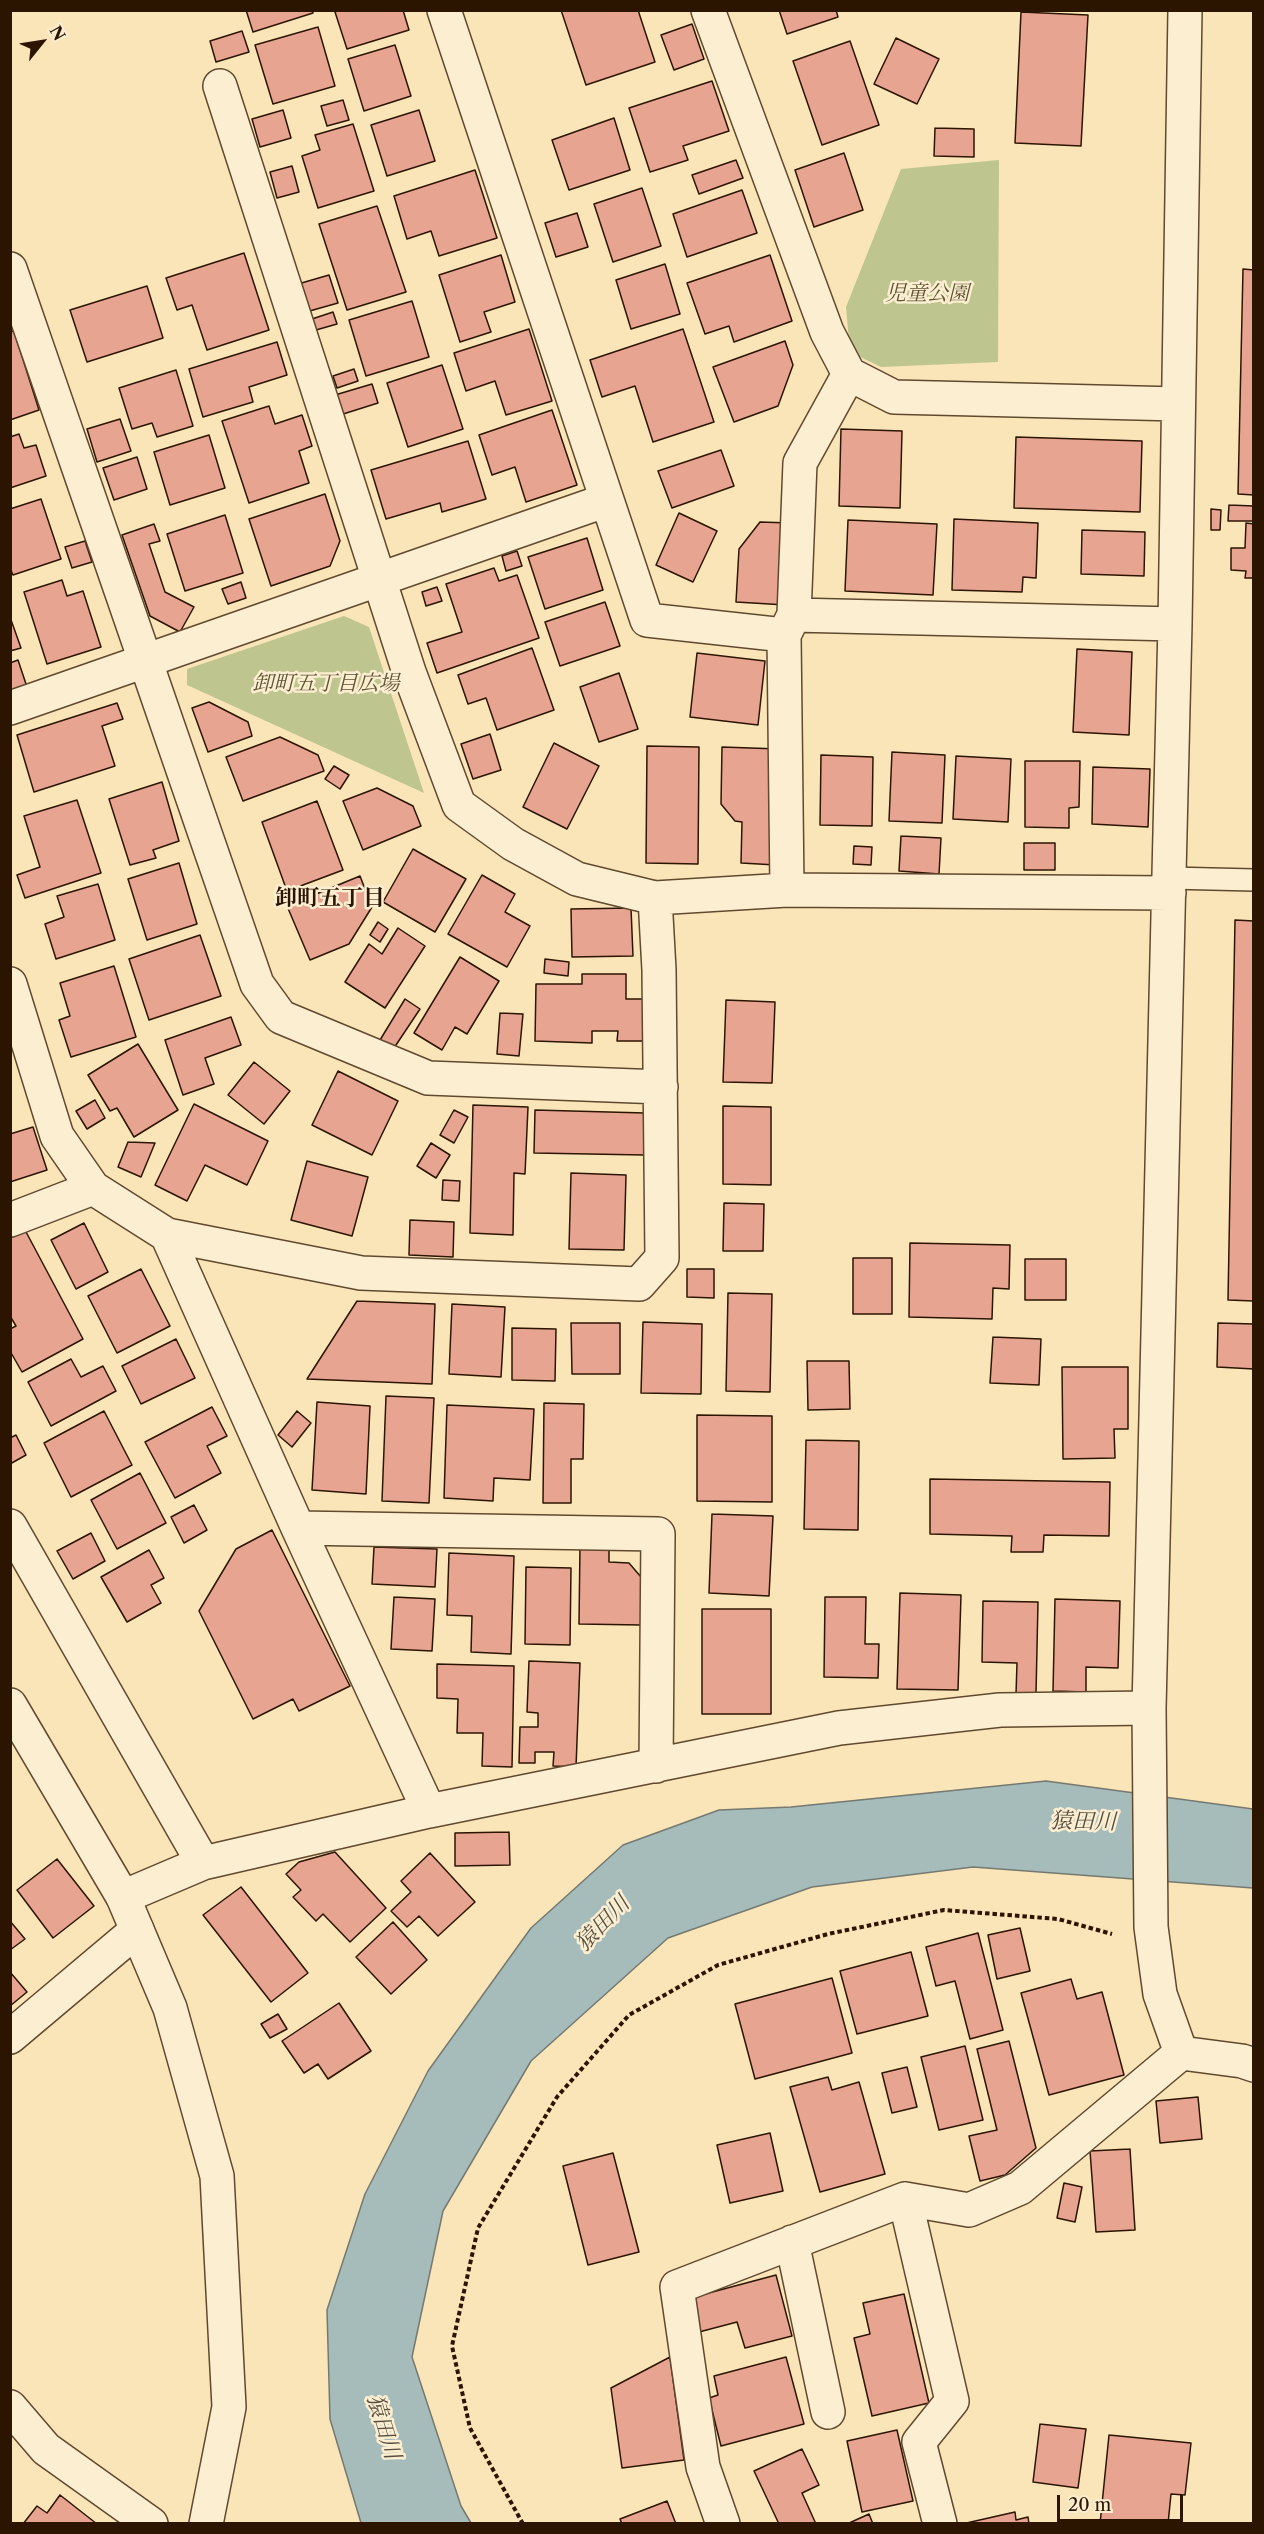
<!DOCTYPE html>
<meta charset="utf-8">
<style>
body{margin:0}
#map{position:relative;width:1264px;height:2534px;overflow:hidden;background:#fae5b8;font-family:"Libre Caslon Text",serif}
canvas{display:block}
.frame{position:absolute;inset:0;border:12px solid #2c1500;pointer-events:none}
.north{position:absolute;left:12px;top:12px;width:60px;height:60px;-webkit-text-stroke:4px #fceed1;paint-order:stroke;rotate:60deg;font-size:16px;font-weight:700;line-height:24px;text-align:center;color:#2c1500}
.north::after{content:'';display:block;margin:auto;width:21px;height:27px;background:#2c1500;clip-path:polygon(50% 0,100% 100%,50% 72%,0 100%)}
.scale{position:absolute;left:1057px;top:2495px;width:126px;height:27px;box-sizing:border-box;border:3px solid #2c1500;border-top:0;padding-left:8px;font-size:18px;line-height:21px;white-space:nowrap;color:#2c1500;-webkit-text-stroke:4px #fceed1;paint-order:stroke}
</style>
<div id="map">
<canvas width="1264" height="2534"></canvas>
<div class="frame"></div>
<div class="north">N</div>
<div class="scale">20 m</div>
</div>
<script>
const context = document.querySelector('canvas').getContext('2d');
context.lineJoin = 'round';
function fillPath(path, color) {
  context.fillStyle = color;
  context.fill(path, 'evenodd');
}
function shape(rows) {
  const path = new Path2D();
  for (const r of rows) {
    path.moveTo(r[0], r[1]);
    for (let i = 2; i < r.length; i += 2) path.lineTo(r[i], r[i + 1]);
  }
  return path;
}
function strokePath(path, color, width, dash) {
  context.strokeStyle = color;
  context.lineWidth = width;
  context.lineCap = dash ? 'butt' : 'round';
  context.setLineDash(dash || []);
  context.stroke(path);
}
function label(font, color, halo, rows, align = 'center') {
  context.font = font + ' "Libre Caslon Text","Noto Serif JP",serif';
  context.lineWidth = 5;
  context.setLineDash([]);
  context.textBaseline = 'middle';
  context.strokeStyle = halo;
  context.fillStyle = color;
  for (const [text, x, y, turn = 0] of rows) {
    context.save();
    context.translate(x, y);
    context.rotate((+turn || 0) * Math.PI / 180);
    context.textAlign = isNaN(turn) ? turn : align;
    if (halo) context.strokeText(text, 0, 0);
    context.fillText(text, 0, 0);
    context.restore();
  }
}
const green = shape([
 [999,160,998,362,881,367,850,352,846,307,901,169],
 [344,616,369,627,424,793,187,685,187,669]
]);
const water = shape([
 [1046,1781,1253,1809,1253,1888,973,1867,812,1887,668,1938,531,2061,443,2211,412,2357,461,2506,471,2523,361,2523,330,2419,327,2310,365,2194,428,2071,531,1928,623,1845,719,1810,791,1807,1046,1781]
]);
const building = shape([
 [246,10,312,10,313,13,253,32,246,10],
 [339,10,403,10,409,30,347,49,335,12,339,10],
 [561,10,638,10,655,62,586,85,561,10],
 [779,10,836,10,838,17,787,34,779,10],
 [1021,12,1088,15,1081,146,1015,143,1021,12],
 [692,24,704,59,674,70,661,35,692,24],
 [318,27,335,86,273,104,255,45,318,27],
 [242,31,249,52,216,62,210,41,242,31],
 [896,38,939,59,917,104,874,84,896,38],
 [850,41,879,125,822,145,793,61,850,41],
 [395,45,411,96,364,111,348,59,395,45],
 [712,81,729,131,683,146,688,160,650,172,629,108,712,81],
 [343,100,349,120,327,126,321,106,343,100],
 [283,110,291,138,260,147,252,119,283,110],
 [419,110,435,161,387,176,371,125,419,110],
 [614,118,630,170,569,190,552,140,614,118],
 [353,124,374,191,318,208,302,156,320,150,315,135,353,124],
 [935,128,974,129,974,157,934,156,935,128],
 [844,153,863,210,814,227,795,170,844,153],
 [736,160,743,178,699,194,692,175,736,160],
 [292,166,299,192,277,198,270,172,292,166],
 [475,170,497,238,439,256,431,231,407,239,394,196,475,170],
 [642,188,661,246,613,262,594,204,642,188],
 [742,190,757,233,687,257,673,214,742,190],
 [377,206,406,292,347,310,319,224,377,206],
 [577,213,588,247,556,257,545,223,577,213],
 [244,253,269,330,207,350,192,305,177,310,166,278,244,253],
 [501,255,515,302,484,312,491,332,460,342,439,275,501,255],
 [770,255,792,321,734,342,729,326,705,334,687,283,770,255],
 [665,264,680,314,631,329,616,280,665,264],
 [1243,269,1254,270,1254,495,1238,494,1243,269],
 [329,275,338,303,306,312,298,284,329,275],
 [147,286,163,338,87,362,70,310,147,286],
 [412,301,429,357,366,376,349,320,412,301],
 [333,312,337,324,316,330,312,319,333,312],
 [529,329,552,401,506,415,495,381,466,391,454,353,529,329],
 [683,329,714,422,653,442,635,386,602,397,590,360,683,329],
 [14,331,39,410,10,420,10,332,14,331],
 [785,341,793,365,778,406,734,422,713,367,785,341],
 [277,342,287,375,249,387,253,402,203,417,189,369,277,342],
 [442,365,463,429,408,447,387,383,442,365],
 [354,369,358,381,337,388,333,376,354,369],
 [176,370,193,426,157,437,152,423,132,429,119,388,176,370],
 [372,384,378,403,340,415,335,395,372,384],
 [269,406,275,424,302,415,312,446,299,451,309,483,249,503,222,421,269,406],
 [552,410,577,485,526,502,515,467,492,475,479,435,552,410],
 [120,419,131,451,97,462,87,429,120,419],
 [841,429,902,431,900,508,839,506,841,429],
 [19,434,24,448,36,445,46,476,10,488,10,437,19,434],
 [209,435,225,488,170,505,154,452,209,435],
 [1016,437,1142,441,1140,512,1014,508,1016,437],
 [468,441,486,499,442,512,440,503,386,519,371,470,468,441],
 [721,450,734,486,672,508,658,471,721,450],
 [137,457,147,489,114,500,103,468,137,457],
 [325,494,340,541,330,566,271,586,249,519,325,494],
 [41,499,61,559,13,575,10,568,10,509,41,499],
 [1229,505,1254,506,1254,521,1228,521,1229,505],
 [1211,509,1221,510,1220,530,1211,530,1211,509],
 [679,513,717,531,693,582,656,565,679,513],
 [225,515,243,573,185,591,167,534,225,515],
 [954,519,1038,523,1036,578,1023,577,1022,592,952,590,954,519],
 [848,520,937,524,933,595,845,591,848,520],
 [760,522,790,523,786,605,736,602,739,549,760,522],
 [1246,523,1254,524,1254,578,1245,578,1246,571,1231,570,1231,548,1245,548,1246,523],
 [154,524,160,541,149,544,165,592,194,607,180,632,150,616,122,535,154,524],
 [1082,530,1145,532,1144,576,1081,574,1082,530],
 [587,538,603,590,545,609,528,557,587,538],
 [85,541,92,562,72,568,65,547,85,541],
 [517,551,522,566,506,571,502,556,517,551],
 [494,568,499,581,517,575,539,638,437,673,427,643,462,632,446,584,494,568],
 [62,580,67,596,83,591,101,647,47,664,24,592,62,580],
 [241,582,246,598,228,604,222,589,241,582],
 [437,587,442,601,426,606,422,592,437,587],
 [605,602,620,646,560,666,545,622,605,602],
 [10,617,21,648,10,651,10,617],
 [532,648,554,710,497,730,486,698,468,704,458,675,532,648],
 [1077,649,1132,652,1129,735,1073,732,1077,649],
 [697,653,765,661,758,725,690,717,697,653],
 [18,660,27,687,10,692,10,663,18,660],
 [619,673,638,729,599,742,580,687,619,673],
 [209,702,248,722,252,736,208,752,192,708,209,702],
 [117,703,123,719,102,726,115,766,34,792,17,735,117,703],
 [490,734,501,770,473,779,461,744,490,734],
 [280,737,318,755,324,771,243,801,226,757,280,737],
 [554,743,599,766,567,829,523,807,554,743],
 [647,746,699,747,698,864,646,863,647,746],
 [722,747,779,749,776,865,741,863,742,822,735,821,721,804,722,747],
 [892,752,945,755,942,823,889,821,892,752],
 [821,755,873,757,872,826,820,825,821,755],
 [956,756,1011,759,1008,822,953,819,956,756],
 [1025,761,1080,761,1079,807,1069,808,1069,828,1025,827,1025,761],
 [334,766,349,775,340,789,325,779,334,766],
 [1093,767,1150,769,1148,827,1092,824,1093,767],
 [162,782,179,841,153,850,156,858,130,865,109,799,162,782],
 [377,788,413,806,421,826,363,850,343,801,377,788],
 [77,800,101,873,25,898,17,875,40,867,24,816,77,800],
 [317,801,343,870,287,891,262,822,317,801],
 [901,836,941,838,939,874,899,871,901,836],
 [1024,843,1055,843,1055,870,1024,870,1024,843],
 [854,846,872,847,871,865,853,864,854,846],
 [413,849,466,879,435,932,383,902,413,849],
 [179,863,197,924,147,940,128,879,179,863],
 [482,875,515,894,505,912,530,926,507,967,448,934,482,875],
 [360,876,372,907,349,944,310,960,287,906,360,876],
 [98,884,115,940,56,959,45,924,64,917,57,896,98,884],
 [631,908,633,956,572,957,571,909,631,908],
 [1235,920,1254,921,1254,1301,1228,1300,1235,920],
 [378,922,388,929,380,942,370,935,378,922],
 [398,928,425,946,385,1008,345,982,369,944,382,954,398,928],
 [200,935,221,996,149,1020,129,959,200,935],
 [460,957,499,981,467,1034,455,1027,442,1050,414,1033,460,957],
 [545,959,569,962,568,976,544,973,545,959],
 [114,966,136,1037,71,1057,59,1020,70,1016,60,983,114,966],
 [582,974,626,974,626,999,646,999,646,1041,617,1041,618,1031,592,1031,592,1043,535,1041,536,984,582,984,582,974],
 [405,999,420,1009,394,1048,380,1040,405,999],
 [726,1000,775,1002,772,1083,723,1082,726,1000],
 [500,1013,523,1014,519,1056,497,1054,500,1013],
 [231,1017,241,1045,205,1058,214,1084,183,1095,165,1040,231,1017],
 [138,1044,178,1110,134,1137,117,1108,110,1111,88,1075,138,1044],
 [254,1062,290,1091,264,1124,228,1095,254,1062],
 [338,1071,398,1101,372,1155,312,1125,338,1071],
 [95,1100,105,1118,87,1129,76,1111,95,1100],
 [194,1104,268,1141,247,1185,205,1165,187,1201,155,1185,194,1104],
 [473,1105,528,1107,525,1174,514,1173,513,1235,470,1233,473,1105],
 [723,1106,771,1107,771,1185,723,1184,723,1106],
 [454,1110,468,1117,454,1143,440,1135,454,1110],
 [535,1110,645,1113,644,1155,534,1153,535,1110],
 [33,1127,47,1170,10,1182,10,1134,33,1127],
 [128,1142,155,1143,141,1177,118,1167,128,1142],
 [431,1143,450,1155,436,1178,417,1166,431,1143],
 [307,1161,368,1177,352,1236,291,1220,307,1161],
 [571,1173,626,1175,624,1250,569,1249,571,1173],
 [443,1180,460,1181,459,1201,442,1200,443,1180],
 [724,1203,764,1204,763,1251,723,1251,724,1203],
 [410,1220,454,1222,453,1257,409,1255,410,1220],
 [84,1223,108,1272,76,1289,51,1240,84,1223],
 [25,1230,83,1339,22,1372,10,1351,10,1329,16,1326,10,1316,10,1238,25,1230],
 [910,1243,1010,1245,1009,1289,993,1288,992,1319,909,1317,910,1243],
 [853,1258,892,1258,892,1314,853,1314,853,1258],
 [1025,1259,1066,1259,1066,1300,1025,1300,1025,1259],
 [141,1269,170,1326,117,1353,88,1296,141,1269],
 [687,1269,714,1269,714,1298,687,1297,687,1269],
 [728,1293,772,1294,770,1392,726,1391,728,1293],
 [357,1301,435,1304,432,1384,307,1379,357,1301],
 [452,1304,505,1307,501,1377,449,1374,452,1304],
 [643,1322,702,1324,701,1394,641,1393,643,1322],
 [571,1323,620,1323,620,1374,572,1374,571,1323],
 [1218,1323,1254,1324,1254,1369,1217,1367,1218,1323],
 [512,1328,556,1329,555,1381,512,1380,512,1328],
 [993,1337,1041,1339,1039,1385,990,1383,993,1337],
 [176,1339,195,1378,141,1404,122,1366,176,1339],
 [71,1359,81,1377,103,1366,116,1391,51,1426,28,1382,71,1359],
 [807,1361,849,1361,850,1409,808,1410,807,1361],
 [1062,1367,1128,1367,1128,1429,1114,1429,1115,1458,1063,1459,1062,1367],
 [386,1396,434,1398,429,1503,382,1501,386,1396],
 [317,1402,370,1406,366,1494,312,1490,317,1402],
 [544,1403,584,1404,583,1459,571,1459,571,1503,543,1503,544,1403],
 [447,1405,534,1409,530,1480,494,1478,493,1501,444,1498,447,1405],
 [212,1407,227,1436,207,1446,221,1473,175,1498,145,1442,212,1407],
 [104,1411,132,1465,71,1497,44,1443,104,1411],
 [297,1411,311,1423,292,1447,278,1435,297,1411],
 [697,1415,772,1416,772,1502,697,1501,697,1415],
 [16,1435,26,1455,10,1464,10,1438,16,1435],
 [806,1440,859,1441,858,1530,804,1529,806,1440],
 [140,1473,166,1523,117,1549,91,1500,140,1473],
 [930,1479,1110,1482,1109,1536,1044,1535,1043,1552,1011,1552,1012,1536,930,1534,930,1479],
 [194,1505,207,1530,184,1543,171,1517,194,1505],
 [712,1514,773,1516,769,1596,709,1593,712,1514],
 [272,1530,350,1686,299,1711,293,1699,253,1719,199,1611,236,1549,272,1530],
 [91,1533,105,1561,73,1579,57,1551,91,1533],
 [580,1545,609,1546,609,1562,629,1563,641,1577,641,1625,579,1624,580,1545],
 [374,1547,437,1549,435,1587,372,1584,374,1547],
 [149,1550,164,1578,151,1585,161,1603,127,1622,101,1577,149,1550],
 [449,1553,514,1556,511,1654,471,1652,472,1616,447,1615,449,1553],
 [526,1567,571,1568,570,1645,525,1644,526,1567],
 [900,1593,961,1595,958,1690,897,1689,900,1593],
 [394,1597,435,1599,432,1651,391,1649,394,1597],
 [825,1597,866,1597,865,1644,879,1644,878,1678,824,1677,825,1597],
 [1055,1599,1120,1601,1118,1668,1086,1667,1086,1692,1053,1691,1055,1599],
 [983,1601,1038,1602,1036,1694,1016,1694,1017,1663,982,1662,983,1601],
 [702,1609,771,1609,771,1714,702,1714,702,1609],
 [529,1661,580,1663,576,1767,553,1766,554,1752,535,1752,535,1763,519,1763,520,1727,538,1727,538,1713,527,1712,529,1661],
 [437,1664,514,1666,512,1767,482,1766,483,1733,457,1733,458,1699,437,1698,437,1664],
 [509,1832,510,1865,455,1866,455,1833,509,1832],
 [335,1852,386,1908,350,1942,323,1914,316,1921,293,1897,301,1890,286,1874,299,1862,335,1852],
 [430,1853,475,1902,438,1936,419,1916,407,1927,391,1911,411,1892,401,1881,430,1853],
 [57,1859,94,1906,53,1938,17,1890,57,1859],
 [241,1887,308,1973,271,2002,203,1915,241,1887],
 [10,1921,25,1939,10,1950,10,1921],
 [393,1922,427,1960,391,1994,356,1957,393,1922],
 [1020,1928,1030,1971,997,1979,988,1935,1020,1928],
 [978,1933,1003,2030,970,2039,955,1981,936,1986,926,1947,978,1933],
 [911,1952,928,2016,857,2034,840,1971,911,1952],
 [10,1972,27,1992,10,2006,10,1972],
 [832,1978,852,2053,755,2079,735,2004,832,1978],
 [1071,1979,1077,1999,1102,1992,1124,2075,1049,2095,1021,1993,1071,1979],
 [339,2003,371,2051,328,2079,318,2064,304,2073,282,2041,339,2003],
 [278,2014,287,2029,270,2038,261,2024,278,2014],
 [1009,2041,1036,2148,1005,2175,980,2181,969,2136,997,2130,977,2049,1009,2041],
 [965,2046,983,2120,939,2130,921,2057,965,2046],
 [907,2067,917,2107,892,2113,882,2073,907,2067],
 [828,2077,832,2090,859,2082,885,2174,820,2192,790,2087,828,2077],
 [1198,2097,1202,2139,1160,2143,1156,2101,1198,2097],
 [770,2133,783,2191,730,2203,717,2145,770,2133],
 [1130,2149,1135,2230,1096,2232,1090,2151,1130,2149],
 [613,2153,639,2252,588,2265,563,2166,613,2153],
 [1064,2183,1082,2187,1075,2222,1057,2218,1064,2183],
 [776,2275,792,2336,745,2348,737,2322,699,2332,690,2298,776,2275],
 [904,2294,929,2403,872,2416,854,2338,870,2334,863,2303,904,2294],
 [670,2357,684,2460,622,2468,611,2388,670,2357],
 [786,2357,804,2424,721,2446,709,2398,718,2395,714,2376,786,2357],
 [1040,2424,1086,2429,1078,2488,1033,2482,1040,2424],
 [897,2430,913,2501,862,2512,847,2441,897,2430],
 [1109,2435,1191,2443,1185,2495,1171,2494,1168,2524,1100,2524,1109,2435],
 [802,2449,819,2485,802,2493,816,2524,779,2524,754,2471,802,2449],
 [60,2495,97,2524,23,2524,37,2506,47,2513,60,2495],
 [667,2501,676,2524,622,2524,620,2519,667,2501],
 [1015,2512,1016,2520,1028,2517,1029,2524,962,2524,1015,2512],
 [869,2514,873,2524,847,2524,869,2514]
]);
const path = shape([
 [523,2524,470,2428,452,2346,478,2228,557,2097,629,2015,718,1965,828,1934,944,1910,1058,1919,1112,1934]
]);
const service = shape([
 [1169,878,1254,880]
]);
const minor = shape([
 [708,10,827,332,849,374,894,397,1178,404],
 [220,86,409,672,459,805,513,844,577,879,655,898,787,890,1169,893],
 [10,269,257,984,281,1017,428,1078,661,1087],
 [607,500,647,620,784,635],
 [794,615,1175,624],
 [10,708,607,500,444,10],
 [787,890,784,635,794,615,800,463,849,374],
 [10,984,57,1136,93,1188],
 [10,1220,93,1188,167,1235,361,1273,639,1284,662,1258,659,970,655,898],
 [167,1235,298,1528,429,1811],
 [10,1526,203,1863],
 [298,1528,658,1534,656,1766],
 [123,1897,203,1863,429,1811,839,1728,1000,1710,1149,1708],
 [10,2037,137,1930],
 [1181,2053,1160,1994,1151,1927,1149,1708,1175,624,1185,10],
 [905,2199,952,2401,919,2442,940,2524],
 [792,2242,828,2412],
 [10,2407,46,2449,151,2524],
 [723,2524,703,2467,677,2287,905,2199,969,2210,1020,2188,1181,2053,1242,2061,1254,2065]
]);
const tertiary = shape([
 [10,1705,123,1897,170,2008,217,2176,229,2407,206,2524]
]);
const parkNames = [
 ["児童公園",927,294],
 ["卸町五丁目広場",326,684]
];
const neighbourhoodNames = [
 ["卸町五丁目",330,899]
];
const waterNames = [
 ["猿田川",1083,1822,1],
 ["猿田川",603,1924,-46],
 ["猿田川",383,2427,73]
];
fillPath(green, '#bec58f');
fillPath(water, '#a5bcbb');
strokePath(water, '#757970', 1.5);
fillPath(building, '#e7a490');
strokePath(building, '#2c1500', 1.5);
strokePath(service, '#60492e', 24);
strokePath(minor, '#60492e', 36);
strokePath(tertiary, '#60492e', 36);
strokePath(path, '#2c1500', 4, [4.5, 3]);
strokePath(service, '#fceed1', 21);
strokePath(minor, '#fceed1', 33);
strokePath(tertiary, '#fceed1', 33);
label('italic 21px', '#5f5332', '#fceed1', parkNames);
label('bold 22px', '#2c1500', '#fceed1', neighbourhoodNames);
label('italic 22px', '#564f41', '#fceed1', waterNames);
</script>
